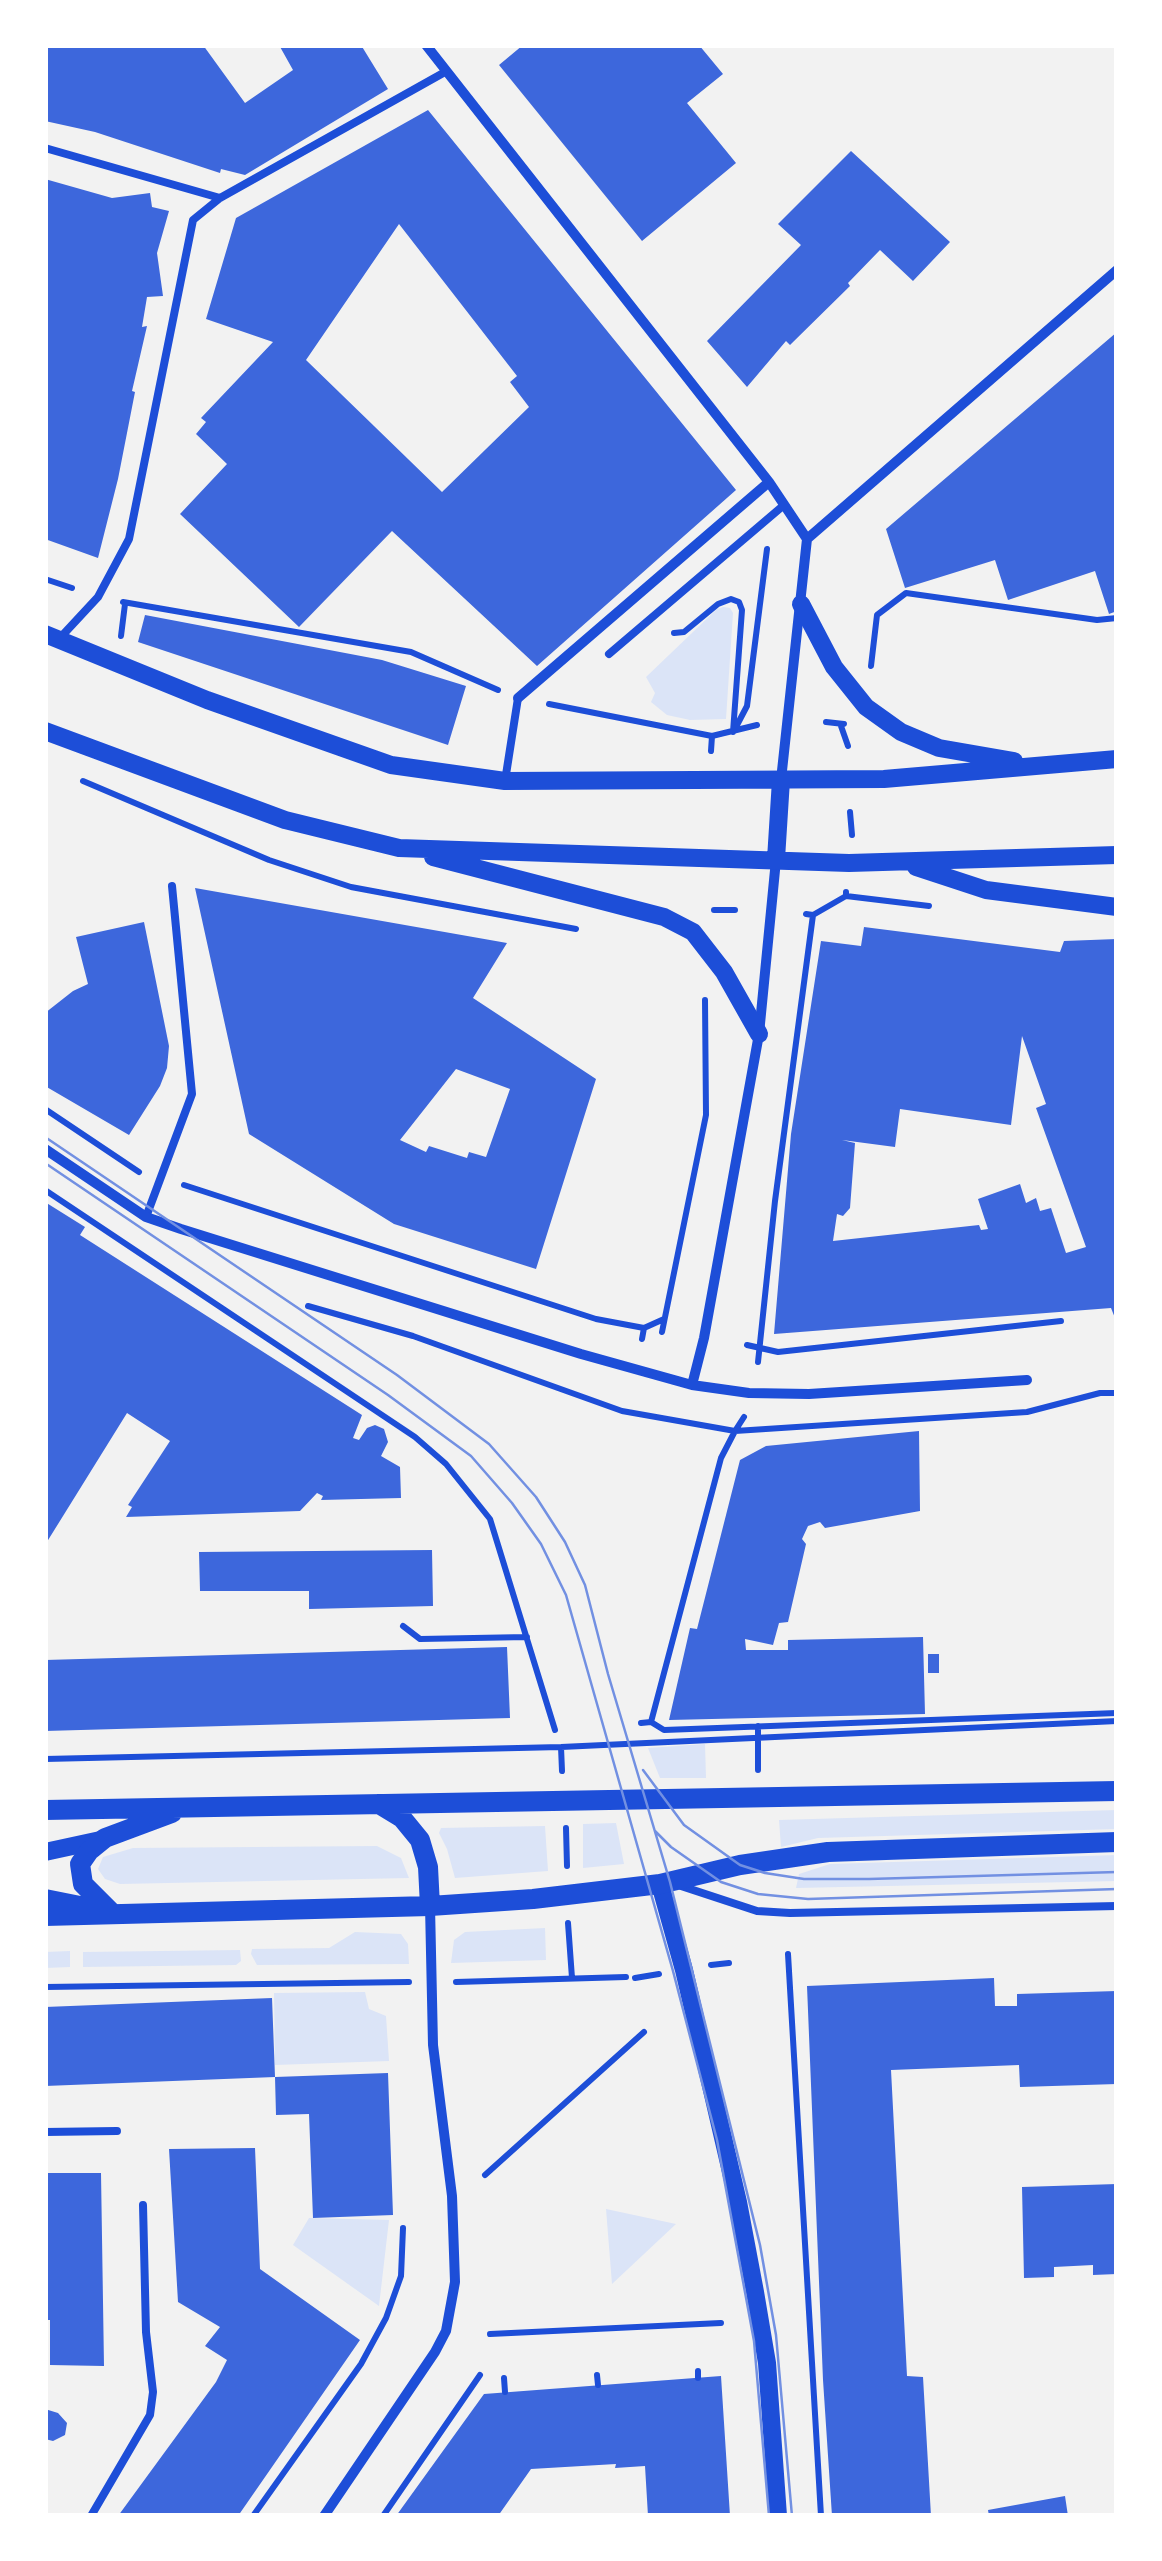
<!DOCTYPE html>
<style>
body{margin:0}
#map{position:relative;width:1162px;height:2561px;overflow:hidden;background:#f2f2f2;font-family:"Roboto Serif",serif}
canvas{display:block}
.frame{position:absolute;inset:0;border:48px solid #fff;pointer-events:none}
</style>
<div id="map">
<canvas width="1162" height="2561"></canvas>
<div class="frame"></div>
</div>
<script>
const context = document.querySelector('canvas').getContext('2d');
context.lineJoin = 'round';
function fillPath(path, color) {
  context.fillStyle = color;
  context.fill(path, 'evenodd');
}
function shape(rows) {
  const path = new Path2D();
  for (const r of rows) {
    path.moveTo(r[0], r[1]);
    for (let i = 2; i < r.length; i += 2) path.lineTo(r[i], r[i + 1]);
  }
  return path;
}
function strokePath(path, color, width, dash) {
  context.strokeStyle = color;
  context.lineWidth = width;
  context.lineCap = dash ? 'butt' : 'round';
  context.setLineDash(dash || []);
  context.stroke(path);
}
const green = shape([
 [723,607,730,608,733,613,726,719,690,720,667,715,651,702,655,693,646,677,717,609],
 [705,1744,706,1778,660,1778,648,1748],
 [1117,1810,1117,1829,818,1838,781,1847,779,1820],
 [616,1823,624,1864,583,1868,583,1824],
 [545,1826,548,1871,455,1878,447,1849,439,1833,441,1828],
 [377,1846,401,1858,409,1878,120,1884,105,1879,98,1869,103,1857,133,1848],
 [1117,1855,1117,1881,796,1888,799,1874,830,1864],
 [545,1928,546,1960,451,1963,454,1940,465,1932],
 [355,1932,401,1934,408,1944,409,1964,257,1965,251,1954,252,1949,329,1948],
 [240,1950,241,1961,236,1965,83,1967,83,1952],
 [70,1951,70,1967,45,1968,45,1952],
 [365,1992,369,2009,386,2016,389,2061,275,2065,274,1993],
 [606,2209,676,2224,612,2284],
 [309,2218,389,2220,379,2306,293,2245]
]);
const building = shape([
 [45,45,203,45,245,103,293,70,279,45,361,45,388,89,245,175,221,169,220,173,95,132,45,121],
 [523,45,699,45,723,74,687,103,736,163,642,241,499,65],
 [428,110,736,490,537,666,392,531,299,627,180,514,227,464,196,434,206,422,201,418,273,342,206,319,236,218],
 [399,224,517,376,510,382,529,407,442,492,306,360],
 [851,151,950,242,913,281,880,250,848,283,850,286,790,345,786,341,747,387,707,341,801,245,778,224],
 [45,179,112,198,150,193,152,207,169,211,157,253,163,296,147,297,142,327,147,326,132,391,135,392,118,479,98,558,45,539],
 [1117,332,1117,611,1109,614,1095,571,1008,600,995,560,905,588,886,529],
 [145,615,382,660,466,686,448,745,138,642],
 [195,888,507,943,473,998,596,1079,536,1269,394,1224,249,1134],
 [456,1069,510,1089,486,1157,469,1152,467,1158,429,1146,426,1152,400,1140],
 [144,922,169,1046,167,1068,160,1086,129,1135,45,1086,45,1013,73,991,88,984,76,937],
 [864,927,1060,952,1064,941,1117,939,1117,1323,1111,1308,774,1334,791,1134,821,941,861,946],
 [1022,1036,1046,1104,1036,1108,1086,1247,1066,1253,1051,1208,1040,1211,1036,1198,1026,1203,1020,1184,978,1199,988,1229,981,1230,979,1225,833,1241,837,1214,843,1216,850,1208,855,1143,842,1140,895,1147,900,1109,1011,1125],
 [45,1202,85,1227,80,1235,362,1415,353,1438,359,1440,367,1428,375,1425,384,1429,388,1442,381,1456,400,1467,401,1498,321,1500,323,1496,317,1493,300,1511,126,1517,132,1507,128,1505,170,1441,127,1413,45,1545],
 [919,1431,920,1511,825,1528,820,1522,808,1526,802,1539,806,1544,788,1622,779,1623,773,1645,745,1639,746,1650,788,1650,788,1640,923,1637,925,1714,669,1720,690,1628,697,1629,740,1460,766,1446],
 [432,1550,433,1606,309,1609,309,1591,200,1591,199,1552],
 [507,1647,510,1718,45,1731,45,1660],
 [928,1654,939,1654,939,1673,928,1673],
 [994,1978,995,2006,1017,2006,1017,1994,1117,1991,1117,2084,1020,2087,1019,2065,891,2070,907,2376,923,2377,931,2516,832,2516,823,2380,807,1986],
 [272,1998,275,2077,45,2086,45,2007],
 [388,2073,393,2215,313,2218,309,2114,276,2115,275,2077],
 [255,2148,260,2269,360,2340,238,2516,118,2516,216,2382,227,2360,205,2346,220,2327,178,2302,169,2149],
 [45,2173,101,2173,104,2366,50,2365,50,2320,45,2320],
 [1117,2184,1117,2274,1093,2275,1093,2265,1054,2267,1054,2277,1024,2278,1022,2187],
 [721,2376,730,2516,648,2516,645,2466,615,2468,616,2464,531,2469,498,2516,396,2516,484,2394],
 [45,2409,58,2413,67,2423,65,2435,53,2441,45,2439],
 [1065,2496,1068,2516,989,2516,988,2510]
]);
const path = shape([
 [45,579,72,588],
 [123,602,411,652,498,690],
 [674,633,684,632,718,604,731,599,739,602,742,610,733,732],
 [121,636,125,604],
 [871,666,877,615,906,593,1097,620,1117,618],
 [549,704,712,736],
 [826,722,844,724],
 [841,726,848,746],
 [736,727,747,706,767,549],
 [711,751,712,736,757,725],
 [83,781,269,860,351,887,576,929],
 [850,812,852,835],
 [846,896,929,906],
 [714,910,735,910],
 [806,914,813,915,846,896,846,892],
 [45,1109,139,1172],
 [184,1185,596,1319,644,1328,664,1319],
 [45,1190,415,1437,446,1464,490,1519,555,1730],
 [308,1306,413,1336,622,1411,735,1431,744,1417],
 [662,1332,706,1115,705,1000],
 [642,1339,644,1328],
 [747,1345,778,1352,1061,1321],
 [758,1362,775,1201,813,915],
 [403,1626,420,1639,527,1637],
 [651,1722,721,1458,735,1431,1027,1412,1100,1393,1117,1393],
 [641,1723,651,1722,664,1730,1117,1713],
 [758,1726,758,1770],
 [561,1747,562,1771],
 [45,1759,561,1747,1117,1721],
 [566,1828,567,1866],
 [568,1923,572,1978],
 [788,1954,821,2516],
 [711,1965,729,1963],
 [635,1978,659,1974],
 [456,1982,626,1977],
 [45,1987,409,1982],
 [485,2175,644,2032],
 [490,2334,721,2323],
 [698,2371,698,2378],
 [597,2375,598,2385],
 [504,2378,505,2392],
 [253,2516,361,2364,386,2318,401,2276,403,2228],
 [383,2516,480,2375]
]);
const service = shape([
 [45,148,220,198],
 [59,639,98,597,129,539,193,220,220,198,445,72],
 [609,654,784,505],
 [505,781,518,698],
 [146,1217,192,1094,172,886],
 [681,1886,757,1911,790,1913,1117,1906],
 [45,2132,117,2131],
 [91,2516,150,2415,153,2392,146,2332,143,2205]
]);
const minor = shape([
 [426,45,769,482,807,539],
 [807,539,1117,270],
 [518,698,769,482],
 [781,780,807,539],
 [45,1149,146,1217,181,1229,581,1354,692,1385,749,1393,809,1394,1027,1380],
 [692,1385,704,1338,759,1034,776,860],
 [324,2516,435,2352,446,2331,455,2282,452,2196,433,2045,430,1906]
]);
const tertiary = shape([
 [801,604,834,667,866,707,901,732,939,748,1014,761],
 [45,634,207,700,391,765,505,781,884,779,1117,759],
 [45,731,285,820,399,848,849,863,1117,855],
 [433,857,664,917,693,932,724,972,759,1034],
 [776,859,781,780],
 [916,867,986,890,1117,907],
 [45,1852,105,1839],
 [660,1884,684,1970,738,2202,755,2292,767,2363,778,2516]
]);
const secondary = shape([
 [379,1804,402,1818,420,1840,428,1867,430,1906],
 [45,1810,1117,1791],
 [45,1899,80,1906],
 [111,1912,83,1884,80,1864,89,1851,105,1838,172,1813],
 [45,1916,430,1906,533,1899,660,1884,740,1865,828,1852,1117,1842]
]);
const tram = shape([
 [45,1137,397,1375,489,1444,536,1497,565,1542,585,1585,608,1674,670,1882,760,2245,776,2335,792,2516],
 [45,1163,388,1395,471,1456,512,1503,541,1544,566,1595,673,1971,717,2140,754,2341,769,2516],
 [643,1770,684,1825,740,1865,765,1873,804,1879,869,1879,1117,1872],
 [655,1831,671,1847,721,1882,758,1894,808,1899,1117,1889]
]);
fillPath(green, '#dbe4f7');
fillPath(building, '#3d67dc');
strokePath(path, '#1d4ed8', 6);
strokePath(service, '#1d4ed8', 8);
strokePath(minor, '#1d4ed8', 10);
strokePath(tertiary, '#1d4ed8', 18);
strokePath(secondary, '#1d4ed8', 20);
strokePath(tram, '#7290e2', 2.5);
</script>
